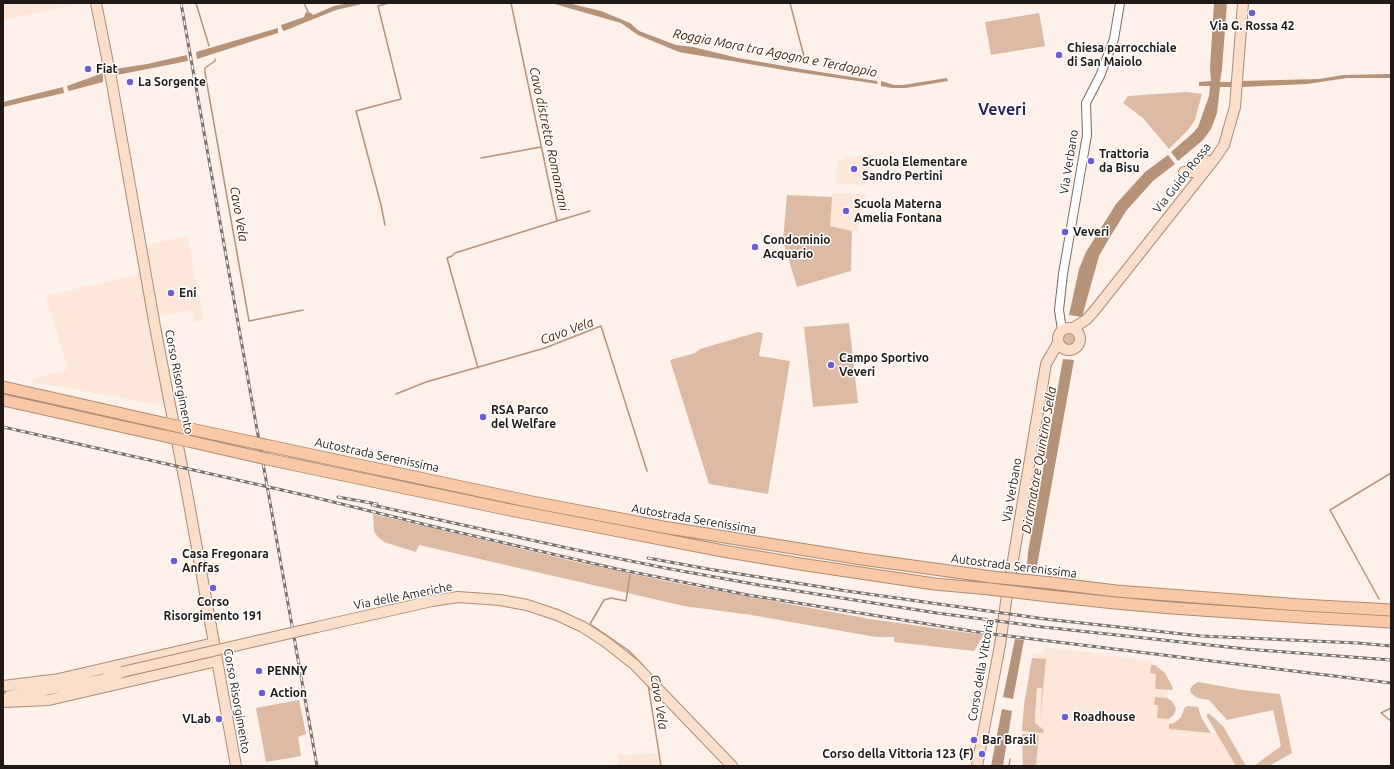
<!DOCTYPE html>
<style>
body{margin:0}
#map{position:relative;width:1394px;height:769px;overflow:hidden;background:#fdf1ea;font-family:Ubuntu,sans-serif}
canvas{display:block}
.frame{position:absolute;inset:0;border:4px solid #201915;pointer-events:none}
</style>
<div id="map">
<canvas width="1394" height="769"></canvas>
<div class="frame"></div>
</div>
<script>
const context = document.querySelector('canvas').getContext('2d');
context.lineJoin = 'round';
function fillPath(path, color) {
  context.fillStyle = color;
  context.fill(path, 'evenodd');
}
function shape(rows) {
  const path = new Path2D();
  for (const r of rows) {
    if (r.length === 3) {
      path.moveTo(r[0] + r[2], r[1]);
      path.arc(r[0], r[1], r[2], 0, 2 * Math.PI);
      continue;
    }
    path.moveTo(r[0], r[1]);
    for (let i = 2; i < r.length; i += 2) path.lineTo(r[i], r[i + 1]);
  }
  return path;
}
function strokePath(path, color, width, dash) {
  context.strokeStyle = color;
  context.lineWidth = width;
  context.lineCap = dash ? 'butt' : 'round';
  context.setLineDash(dash || []);
  context.stroke(path);
}
function label(font, color, halo, rows, align = 'center') {
  context.font = font + ' Ubuntu,sans-serif';
  context.lineWidth = 3;
  context.setLineDash([]);
  context.textBaseline = 'middle';
  context.strokeStyle = halo;
  context.fillStyle = color;
  for (const [text, x, y, turn = 0] of rows) {
    context.save();
    context.translate(x, y);
    context.rotate((+turn || 0) * Math.PI / 180);
    context.textAlign = isNaN(turn) ? turn : align;
    if (halo) context.strokeText(text, 0, 0);
    context.fillText(text, 0, 0);
    context.restore();
  }
}
const built = shape([
 [3,3,85,3,3,20],
 [874,155,868,185,836,184,837,162,848,157],
 [832,193,866,194,858,232,830,226],
 [187,236,204,320,195,322,192,310,160,316,147,245],
 [143,273,167,406,28,381,68,369,46,296],
 [1045,647,1153,661,1153,664,1165,673,1173,688,1172,690,1168,690,1167,698,1174,703,1176,709,1173,716,1170,718,1169,729,1217,733,1236,766,1023,766,1022,734,1024,705,1032,658,1034,653,1044,654],
 [660,753,661,766,619,766,618,755]
]);
const green = shape([
 [1039,13,1045,46,991,55,985,22],
 [1187,92,1202,94,1195,120,1188,130,1169,149,1143,118,1123,103,1128,96],
 [787,195,832,197,830,226,852,231,851,271,797,287,783,241],
 [849,323,858,403,813,407,804,327],
 [1069,339,8],
 [758,332,763,333,759,356,790,361,768,494,709,484,670,360,695,353,700,349],
 [373,514,572,561,670,582,870,619,984,635,974,651,894,642,894,637,876,637,751,615,684,606,419,545,416,552,393,545,384,542,377,536,374,531],
 [1032,658,1046,659,1040,721,1042,688,1037,688,1035,715,1035,723,1044,730,1043,733,1022,731,1024,705],
 [1151,665,1155,665,1165,673,1173,688,1172,690,1155,689,1156,674,1150,673],
 [1198,682,1243,690,1280,694,1292,753,1269,766,1254,766,1281,746,1273,710,1227,720,1209,700,1197,698,1191,693,1190,689,1193,685],
 [1155,697,1167,698,1172,701,1176,709,1173,716,1168,719,1157,718,1158,705,1154,705],
 [299,700,306,734,298,737,301,756,266,762,256,708],
 [1188,706,1198,707,1201,717,1211,733,1169,729,1169,724,1174,723,1179,719,1181,717,1185,707],
 [1208,713,1213,717,1223,726,1246,766,1236,766,1207,717,1207,714],
 [1022,734,1039,735,1036,766,1023,766]
]);
const water = shape([
 [348,3,366,3,336,10,284,31,282,29,281,25,304,17,306,12,311,13,313,15,334,6],
 [551,3,568,3,601,11,630,23,639,31,676,45,693,47,738,58,801,69,877,81,878,84,790,71,679,52,638,35,621,23],
 [1214,3,1227,3,1222,69,1220,82,1232,82,1232,87,1220,87,1217,113,1211,129,1203,140,1178,161,1171,152,1193,133,1198,127,1209,96,1210,86,1199,86,1199,82,1211,81,1210,68],
 [278,28,278,33,197,59,196,52],
 [187,55,188,61,117,75,115,69,147,64],
 [103,73,103,82,69,91,68,90,67,86],
 [1391,74,1391,78,1347,78,1307,84,1241,87,1241,81,1319,79,1343,75],
 [947,78,948,81,906,88,891,88,881,86,881,81,894,85,903,85],
 [63,87,64,93,3,107,3,102],
 [1168,155,1175,164,1153,181,1126,211,1110,237,1099,256,1082,317,1069,315,1079,269,1086,252,1116,204,1145,172],
 [1063,359,1074,360,1037,566,1027,565,1028,552],
 [1015,639,1024,640,1013,699,1003,697],
 [1002,709,1012,711,1003,766,991,766]
]);
const stream = shape([
 [196,3,209,46],
 [304,3,308,12],
 [790,3,806,64],
 [215,59,215,61,205,68,205,73,249,321,303,310],
 [481,158,541,147],
 [557,221,590,211],
 [385,225,381,205,356,111,401,99,378,6,389,3],
 [478,368,447,258,452,256,455,253,557,221,511,3],
 [396,394,426,382,545,348,601,326,647,471],
 [630,575,626,601,611,598,604,600,590,624,628,650,641,663,645,669],
 [1379,599,1330,510,1391,473],
 [648,684,661,766],
 [1391,708,1381,713,1391,721],
 [1009,766,1010,759]
]);
const minor = shape([
 [1062,330,1059,310,1063,274,1087,135,1086,103,1100,76,1114,39,1120,3]
]);
const major = shape([
 [96,3,111,78,156,332,188,498,236,766],
 [1184,172,1193,172,1199,168,1206,160],
 [1069,339,11],
 [1073,328,1086,320,1095,310,1216,157,1224,145,1235,107,1243,3],
 [317,627,432,601,458,597,500,600,527,605,557,615,583,627,606,642,635,665,732,766],
 [54,680,214,643],
 [3,686,60,679],
 [9,696,102,680,122,672],
 [3,702,49,700,217,661],
 [977,766,1000,645,1006,602,1046,364,1058,343]
]);
const highway = shape([
 [3,387,167,424],
 [3,400,169,437],
 [186,428,256,443],
 [188,441,258,457],
 [265,445,532,502,663,527,862,559,992,577],
 [267,459,510,510,723,551,800,564,934,584,990,589],
 [1051,583,1116,591,1301,605,1391,610],
 [1049,596,1115,603,1172,608,1303,617,1391,622]
]);
const rail = shape([
 [181,3,317,766],
 [3,427,313,497,431,526,617,569,748,595,984,633,1391,683],
 [338,497,377,504],
 [372,505,572,549,665,568,759,585,937,613,1043,627,1246,649,1391,660],
 [648,558,708,569,847,591,1045,619,1201,636,1358,643,1391,646]
]);
const majorBridge = shape([
 [122,672,317,627]
]);
const highwayBridge = shape([
 [167,424,186,428],
 [169,437,188,441],
 [256,443,265,445],
 [258,457,267,459],
 [992,577,1051,583],
 [990,589,1049,596]
]);
const markers = [
 [1252,13,4,"#6e5cd6"],
 [1059,55,4,"#6e5cd6"],
 [88,69,4,"#6e5cd6"],
 [130,82,4,"#6e5cd6"],
 [1091,161,4,"#6e5cd6"],
 [854,169,4,"#6e5cd6"],
 [846,211,4,"#6e5cd6"],
 [1065,232,4,"#6e5cd6"],
 [755,247,4,"#6e5cd6"],
 [171,293,4,"#6e5cd6"],
 [831,365,4,"#6e5cd6"],
 [483,417,4,"#6e5cd6"],
 [174,561,4,"#6e5cd6"],
 [213,588,4,"#6e5cd6"],
 [259,671,4,"#6e5cd6"],
 [262,693,4,"#6e5cd6"],
 [1065,717,4,"#6e5cd6"],
 [219,719,4,"#6e5cd6"],
 [974,740,4,"#6e5cd6"],
 [982,754,4,"#6e5cd6"]
];
const poiNames = [
 ["Via G. Rossa 42",1252,26,"center"],
 ["Chiesa parrocchiale",1067,48],
 ["di San Maiolo",1067,62],
 ["Fiat",96,69],
 ["La Sorgente",138,82],
 ["Trattoria",1099,154],
 ["da Bisu",1099,168],
 ["Scuola Elementare",862,162],
 ["Sandro Pertini",862,176],
 ["Scuola Materna",854,204],
 ["Amelia Fontana",854,218],
 ["Veveri",1073,232],
 ["Condominio",763,240],
 ["Acquario",763,254],
 ["Eni",179,293],
 ["Campo Sportivo",839,358],
 ["Veveri",839,372],
 ["RSA Parco",491,410],
 ["del Welfare",491,424],
 ["Casa Fregonara",182,554],
 ["Anffas",182,568],
 ["Corso",213,602,"center"],
 ["Risorgimento 191",213,616,"center"],
 ["PENNY",267,671],
 ["Action",270,693],
 ["Roadhouse",1073,717],
 ["VLab",211,719,"right"],
 ["Bar Brasil",982,740],
 ["Corso della Vittoria 123 (F)",974,754,"right"]
];
const streetNames = [
 ["Via Verbano",1069,162,-81],
 ["Via Guido Rossa",1182,178,-52],
 ["Corso Risorgimento",179,382,79],
 ["Autostrada Serenissima",377,455,12],
 ["Via Verbano",1012,490,-80],
 ["Autostrada Serenissima",694,519,10],
 ["Autostrada Serenissima",1014,566,7],
 ["Via delle Americhe",403,596,-11],
 ["Corso della Vittoria",981,670,-80],
 ["Corso Risorgimento",237,701,80]
];
const waterNames = [
 ["Roggia Mora tra Agogna e Terdoppio",775,53,11],
 ["Cavo distretto Romanzani",549,139,78],
 ["Cavo Vela",239,214,80],
 ["Cavo Vela",567,331,-20],
 ["Diramatore Quintino Sella",1039,460,-80],
 ["Cavo Vela",659,702,81]
];
const districtNames = [
 ["Veveri",1002,110]
];
fillPath(built, '#fce7d9');
fillPath(green, '#ddbaa3');
fillPath(water, '#b69279');
strokePath(stream, '#b69279', 1.5);
strokePath(minor, '#79695e', 10);
strokePath(major, '#ad8b74', 12);
strokePath(highway, '#ad8b74', 13);
strokePath(minor, '#fff', 8);
strokePath(major, '#fbdfca', 10);
strokePath(highway, '#f9c9a7', 11);
strokePath(rail, '#7a716b', 3);
strokePath(rail, '#fff', 1.5, [4.5]);
strokePath(majorBridge, '#ad8b74', 12, []);
strokePath(highwayBridge, '#ad8b74', 13, []);
strokePath(majorBridge, '#fbdfca', 10);
strokePath(highwayBridge, '#f9c9a7', 11);
for (const [x, y, r, color] of markers) {
  const dot = new Path2D();
  dot.arc(x, y, r, 0, 2 * Math.PI);
  context.fillStyle = color;
  context.fill(dot);
  strokePath(dot, '#fff', 1.5);
}
label('bold 12px', '#201915', '#fff', poiNames, 'left');
label('12px', '#201915', '#fff', streetNames);
label('italic 13px', '#462203', '#fff', waterNames);
label('bold 16px', '#2c235d', '#fff', districtNames);
</script>
